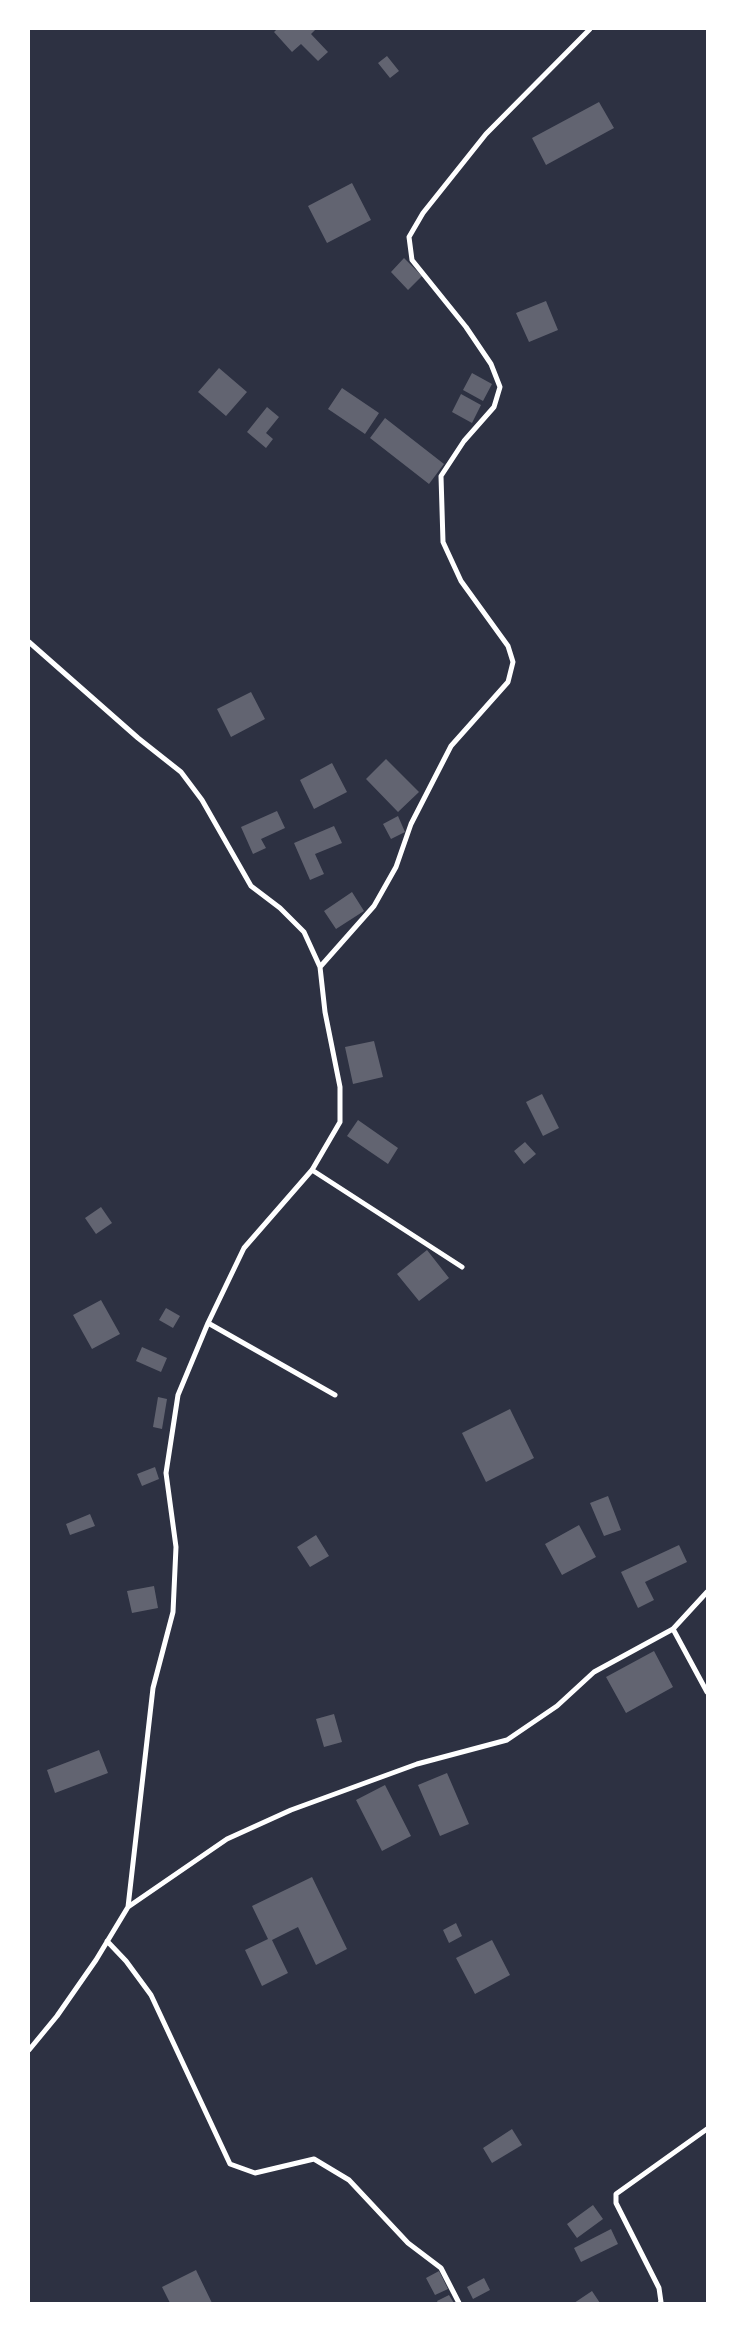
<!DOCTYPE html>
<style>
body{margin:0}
#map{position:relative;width:736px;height:2332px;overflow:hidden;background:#2d3142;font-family:"PT Sans Narrow",sans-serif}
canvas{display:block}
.frame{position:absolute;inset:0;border:30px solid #fff;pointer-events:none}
</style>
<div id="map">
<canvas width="736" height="2332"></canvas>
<div class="frame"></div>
</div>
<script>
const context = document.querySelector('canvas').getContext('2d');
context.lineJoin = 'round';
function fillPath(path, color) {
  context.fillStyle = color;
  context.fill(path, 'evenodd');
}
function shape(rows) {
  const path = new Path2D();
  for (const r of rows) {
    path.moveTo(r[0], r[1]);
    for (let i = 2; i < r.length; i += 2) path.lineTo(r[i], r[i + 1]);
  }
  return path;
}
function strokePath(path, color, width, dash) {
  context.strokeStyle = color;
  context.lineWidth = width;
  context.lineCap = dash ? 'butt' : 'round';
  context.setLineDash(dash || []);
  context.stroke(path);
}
const building = shape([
 [277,29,316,29,311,34,328,52,318,61,301,44,292,52,274,32],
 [387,56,399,71,390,78,378,63],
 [599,102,614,128,546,165,532,138],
 [352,183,371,220,327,243,308,206],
 [404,258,422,276,408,290,391,272],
 [546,301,558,330,529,342,516,313],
 [219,368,247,392,226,416,198,392],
 [472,373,492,384,483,401,463,390],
 [342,388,379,413,365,434,328,409],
 [461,394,481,405,472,423,452,412],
 [267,407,279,417,266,433,273,439,266,448,247,432],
 [385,418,444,464,429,484,370,438],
 [251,692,265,719,231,737,217,709],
 [386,759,419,792,398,812,366,779],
 [332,763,347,792,314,809,300,780],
 [277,811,285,828,261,839,266,848,253,854,241,827],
 [398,816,405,832,391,839,383,824],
 [334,826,342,843,315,854,324,874,310,880,294,843],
 [352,892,364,911,336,929,324,911],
 [374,1041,383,1077,353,1084,345,1047],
 [542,1094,559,1128,543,1136,526,1102],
 [358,1120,398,1148,388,1164,347,1136],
 [525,1142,536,1154,524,1164,514,1151],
 [101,1207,112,1223,96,1234,85,1218],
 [427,1250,449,1278,419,1301,397,1274],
 [101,1300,120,1334,92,1349,73,1315],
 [166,1308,180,1316,173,1328,159,1320],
 [142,1347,167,1358,161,1372,136,1361],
 [158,1397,167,1399,162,1429,153,1427],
 [510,1409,534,1458,486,1482,462,1433],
 [155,1467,159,1479,142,1486,137,1474],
 [608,1496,621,1530,604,1536,590,1503],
 [90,1514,95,1526,70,1535,66,1524],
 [579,1525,596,1557,562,1575,545,1544],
 [316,1535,329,1556,310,1567,297,1547],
 [679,1545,687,1562,645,1582,654,1600,638,1608,621,1572],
 [154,1586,158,1608,132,1613,127,1591],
 [654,1651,673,1687,626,1713,606,1677],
 [334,1714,342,1742,324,1747,316,1719],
 [99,1750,108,1773,55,1793,47,1770],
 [447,1773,469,1824,440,1836,418,1785],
 [385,1785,411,1836,382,1851,356,1800],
 [312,1877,347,1949,316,1965,298,1927,272,1940,288,1973,262,1986,245,1950,268,1939,252,1906],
 [456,1923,462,1936,449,1943,443,1930],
 [492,1940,510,1975,475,1994,456,1958],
 [512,2129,522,2145,492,2163,483,2148],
 [593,2205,603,2219,577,2238,567,2224],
 [611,2229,618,2244,581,2262,574,2248],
 [196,2270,212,2303,170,2303,162,2287],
 [439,2271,448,2289,435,2295,426,2278],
 [484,2278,490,2290,473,2299,467,2287],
 [592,2291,600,2303,574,2303],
 [449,2295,454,2303,438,2303,437,2301]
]);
const minor = shape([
 [29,642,138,738,181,772,202,800,251,886,280,908,304,932,320,967,325,1012,340,1087,340,1122,312,1170,244,1248,208,1323,178,1395,166,1473,176,1547,173,1612,153,1688,128,1907],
 [320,967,374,906,396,867,411,824,451,746,508,682,513,662,508,646,461,581,443,542,441,476,464,441,494,407,500,387,491,364,466,327,412,260,409,237,423,213,486,134,590,29],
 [312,1170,462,1267],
 [208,1323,335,1395],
 [673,1629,707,1692],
 [107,1941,126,1961,151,1995,230,2164,255,2173,314,2159,349,2180,408,2243,441,2268,459,2303],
 [29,2050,57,2016,96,1960,128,1907,227,1839,291,1810,417,1764,507,1740,557,1706,594,1672,673,1629,707,1592],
 [660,2303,661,2302,659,2288,616,2203,616,2194,707,2129]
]);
fillPath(building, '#626471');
strokePath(minor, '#fff', 5);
</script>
